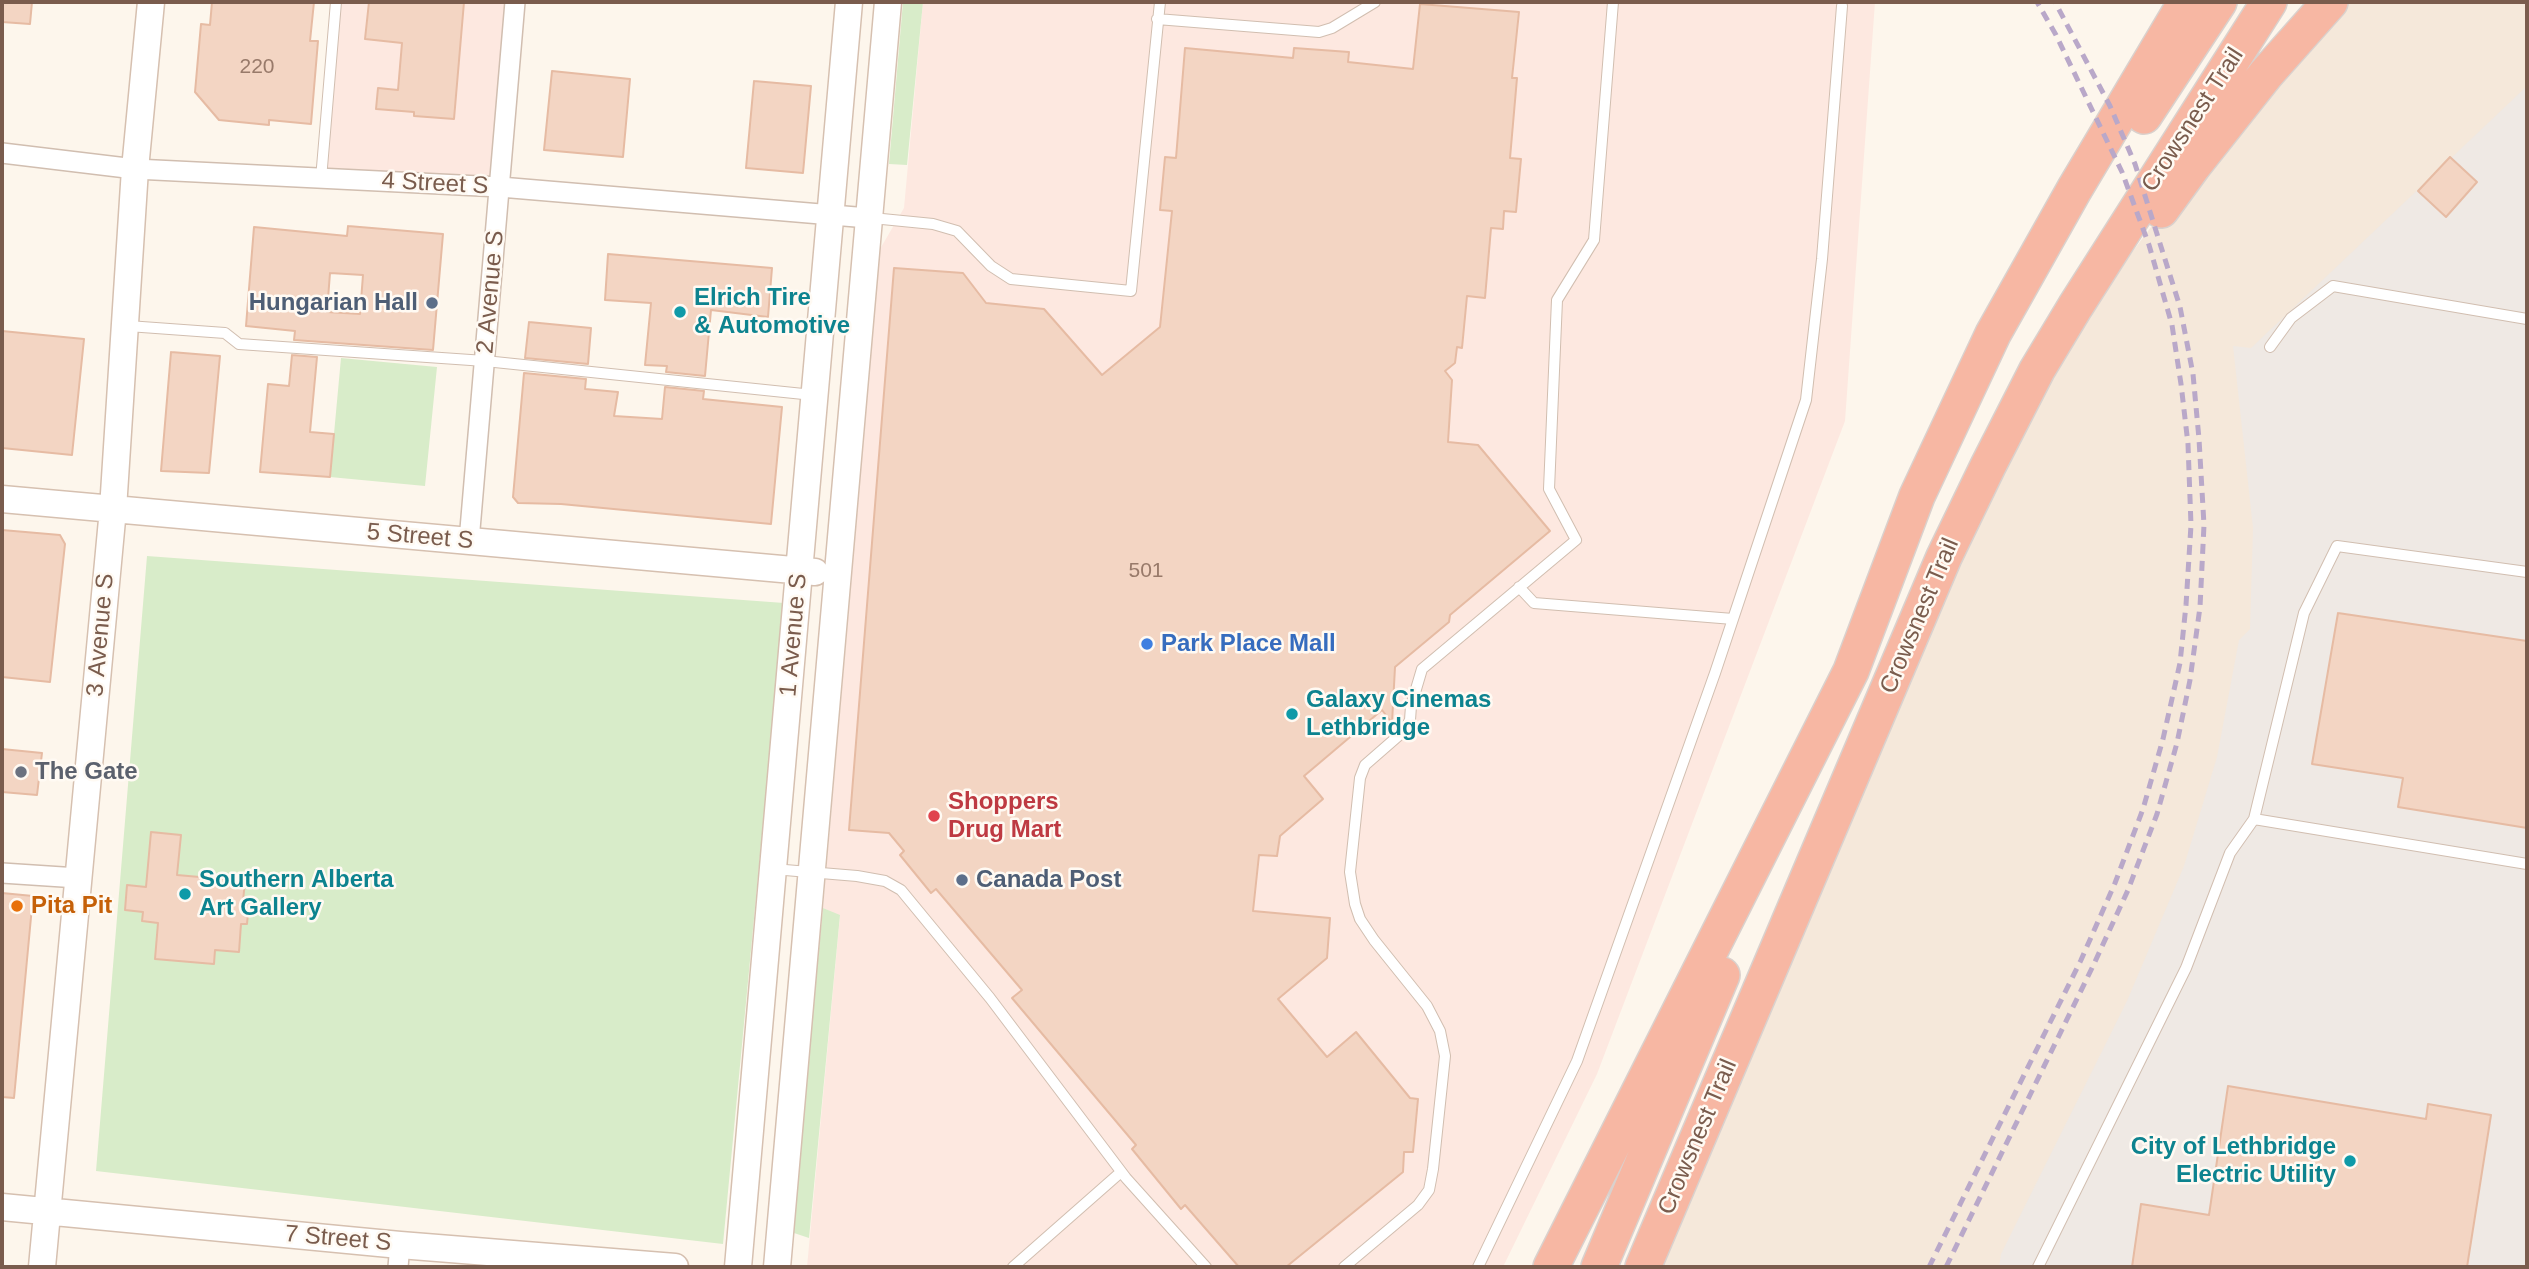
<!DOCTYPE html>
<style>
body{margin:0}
#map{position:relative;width:2529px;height:1269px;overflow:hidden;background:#fdf6ec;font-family:Arial,sans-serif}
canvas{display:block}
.frame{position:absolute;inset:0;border:4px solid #7a5c4d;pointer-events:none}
</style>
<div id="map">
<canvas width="2529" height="1269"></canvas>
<div class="frame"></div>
</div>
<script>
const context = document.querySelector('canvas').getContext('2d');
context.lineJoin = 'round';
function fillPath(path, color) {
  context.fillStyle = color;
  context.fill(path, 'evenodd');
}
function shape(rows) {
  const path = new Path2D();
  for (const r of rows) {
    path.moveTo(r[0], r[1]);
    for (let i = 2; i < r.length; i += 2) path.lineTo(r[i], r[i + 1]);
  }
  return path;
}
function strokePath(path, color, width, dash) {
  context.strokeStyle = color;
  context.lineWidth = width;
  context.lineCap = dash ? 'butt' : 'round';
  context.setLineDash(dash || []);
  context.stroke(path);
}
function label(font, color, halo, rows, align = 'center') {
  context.font = font + ' Arial,sans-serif';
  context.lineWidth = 5;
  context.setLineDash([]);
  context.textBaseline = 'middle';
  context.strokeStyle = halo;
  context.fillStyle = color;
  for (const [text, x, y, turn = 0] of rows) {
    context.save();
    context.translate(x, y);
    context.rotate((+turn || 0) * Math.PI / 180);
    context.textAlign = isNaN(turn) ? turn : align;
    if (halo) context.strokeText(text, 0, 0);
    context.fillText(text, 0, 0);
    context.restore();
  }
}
const residential = shape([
 [2330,2,2527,2,2527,1267,1643,1267,2037,370,2130,255,2266,74]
]);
const commercial = shape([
 [336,2,515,2,500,187,321,179],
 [923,2,1875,2,1845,421,1597,1074,1503,1267,807,1267,840,916,823,908,880,249,904,208]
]);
const industrial = shape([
 [2527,86,2527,1267,1999,1267,2001,1254,2127,1001,2184,866,2217,757,2239,640,2250,629,2253,528,2233,346,2251,348]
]);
const green = shape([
 [903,2,923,2,907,165,889,164],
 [341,358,437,367,425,486,330,477],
 [147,556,784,603,723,1244,96,1171],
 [823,908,840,915,809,1238,791,1232]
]);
const building = shape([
 [2,2,32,2,30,24,2,22,2,2],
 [212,2,314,2,310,41,318,41,311,124,269,120,269,125,219,120,195,92,201,24,210,25,212,2],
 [369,2,464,2,454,119,414,116,414,112,376,109,378,88,398,90,402,43,365,39,369,2],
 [1420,4,1519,12,1512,78,1517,78,1510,158,1521,159,1516,212,1504,211,1503,229,1491,228,1485,298,1467,296,1462,348,1457,347,1455,363,1445,371,1452,380,1448,442,1478,445,1550,531,1450,615,1449,622,1395,667,1392,723,1382,710,1304,776,1323,799,1280,836,1277,856,1259,855,1253,911,1330,918,1327,958,1278,999,1327,1057,1356,1032,1410,1098,1418,1099,1413,1152,1404,1152,1403,1172,1286,1267,1239,1267,1185,1205,1181,1209,1132,1149,1136,1145,1012,998,1022,990,936,889,931,893,900,855,904,851,889,833,849,830,894,268,963,273,986,303,1044,309,1102,375,1160,327,1172,211,1160,210,1165,157,1176,158,1185,48,1293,58,1294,48,1349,52,1348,62,1413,69,1420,4],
 [552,71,630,79,623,157,544,150,552,71],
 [754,81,811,86,803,173,746,168,754,81],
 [2450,157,2477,182,2446,217,2418,191,2450,157],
 [348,226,443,234,433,350,294,340,295,331,246,326,254,227,347,236,348,226],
 [330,273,363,275,360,314,327,312,330,273],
 [608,254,772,268,768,317,711,310,705,376,666,372,667,366,645,365,651,303,605,300,608,254],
 [529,322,591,328,588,364,525,358,529,322],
 [2,331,84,339,72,455,2,448,2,331],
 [171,352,220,356,209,473,161,471,171,352],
 [292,355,317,357,310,432,334,434,330,477,260,472,268,384,289,386,292,355],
 [524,373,586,379,585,389,618,392,614,416,662,419,665,387,704,391,703,399,782,407,771,524,561,504,518,503,513,497,524,373],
 [2,530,60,535,65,544,50,682,2,677,2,530],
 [2338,613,2527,641,2527,828,2398,807,2403,778,2312,764,2338,613],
 [2,749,42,753,37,795,2,792,2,749],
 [151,832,181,835,177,875,245,881,243,901,249,902,247,924,241,924,239,952,215,950,214,964,155,959,158,923,142,921,143,912,125,910,127,885,146,887,151,832],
 [2,893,33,896,14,1098,2,1097,2,893],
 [2228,1086,2426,1119,2428,1104,2491,1115,2467,1267,2132,1267,2141,1204,2209,1215,2228,1086]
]);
const lane = shape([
 [1157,19,1319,32,1332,28,1375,2],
 [321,179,336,2],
 [872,218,933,224,957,231,991,266,1011,279,1131,291,1160,2],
 [128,326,225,333,239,344,485,361,813,395],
 [2270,347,2291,318,2333,286,2527,319],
 [1519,587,1534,603,1733,619],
 [2254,819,2527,864],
 [773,869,857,876,885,881,901,890,990,998,1126,1178,1206,1267],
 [1013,1267,1121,1172],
 [1344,1267,1418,1205,1429,1190,1433,1169,1445,1056,1440,1031,1427,1006,1374,940,1360,919,1355,904,1350,872,1360,778,1365,765,1404,731,1410,720,1411,706,1422,669,1576,540,1549,489,1557,300,1594,240,1613,2],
 [1478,1267,1577,1061,1715,673,1806,400,1822,259,1842,6],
 [2038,1267,2186,968,2230,853,2254,819,2304,613,2337,546,2527,572]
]);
const street = shape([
 [2,153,135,169,500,187,868,218],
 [469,541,515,2],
 [2,873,78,878],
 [398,1267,400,1245]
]);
const secondary = shape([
 [2,499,815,572],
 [2,1207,400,1245,675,1267],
 [42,1267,113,509,135,169,151,2],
 [738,1267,849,2],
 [777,1267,888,2]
]);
const highway = shape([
 [2144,116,2219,2],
 [2161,210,2193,166,2266,74,2330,2],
 [1551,1267,1851,671,1917,496,1993,334,2074,190,2186,2],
 [1599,1267,1722,975],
 [1643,1267,1944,557,1988,466,2037,370,2075,307,2269,2]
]);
const rail = shape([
 [1929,1267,2081,960,2115,883,2143,809,2163,739,2180,663,2186,605,2191,525,2188,444,2181,384,2172,325,2149,245,2122,172,2056,35,2037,2],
 [1946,1267,2093,966,2128,890,2157,814,2177,743,2190,680,2200,607,2204,525,2199,439,2193,374,2180,307,2135,164,2110,106,2055,2]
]);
const markers = [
 [432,303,7,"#5c6f8a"],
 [680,312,7,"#0f9aa8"],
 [1147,644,7,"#3f7fe0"],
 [1292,714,7,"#0f9aa8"],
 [21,772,7,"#6b7280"],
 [934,816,7,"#e0444e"],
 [962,880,7,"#5c6f8a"],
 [185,894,7,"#0f9aa8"],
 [17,906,7,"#e8710a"],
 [2350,1161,7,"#0f9aa8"]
];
const numberNames = [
 ["220",257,67],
 ["501",1146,571]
];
const streetNames = [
 ["Crowsnest Trail",2193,120,-57],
 ["4 Street S",435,184,3],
 ["2 Avenue S",491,292,-85],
 ["5 Street S",420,537,5],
 ["Crowsnest Trail",1920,616,-67],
 ["3 Avenue S",101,635,-85],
 ["1 Avenue S",794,635,-85],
 ["Crowsnest Trail",1698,1137,-67],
 ["7 Street S",338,1239,5]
];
const cultureNames = [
 ["Elrich Tire",694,298],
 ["& Automotive",694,326],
 ["Galaxy Cinemas",1306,700],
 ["Lethbridge",1306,728],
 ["Southern Alberta",199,880],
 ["Art Gallery",199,908],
 ["City of Lethbridge",2336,1147,"right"],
 ["Electric Utility",2336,1175,"right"]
];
const serviceNames = [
 ["Hungarian Hall",418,303],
 ["Canada Post",976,880,"left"]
];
const shopNames = [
 ["Park Place Mall",1161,644]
];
const worshipNames = [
 ["The Gate",35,772]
];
const healthNames = [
 ["Shoppers",948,802],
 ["Drug Mart",948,830]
];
const foodNames = [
 ["Pita Pit",31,906]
];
fillPath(residential, '#f5e8da');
fillPath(commercial, '#fde8e0');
fillPath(industrial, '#efe9e4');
fillPath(green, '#d8ecc9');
fillPath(building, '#f3d5c3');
strokePath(building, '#e6bba3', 2);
strokePath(lane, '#d1beb0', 12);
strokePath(street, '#d1beb0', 22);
strokePath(secondary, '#d6c0b0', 29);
strokePath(highway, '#dad1cd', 38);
strokePath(lane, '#fff', 10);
strokePath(street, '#fff', 19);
strokePath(secondary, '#fff', 26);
strokePath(highway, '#f7b7a3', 35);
strokePath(rail, '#b9a8c9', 5, [10, 7]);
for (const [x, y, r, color] of markers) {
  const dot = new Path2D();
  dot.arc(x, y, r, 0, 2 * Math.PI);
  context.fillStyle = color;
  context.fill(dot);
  strokePath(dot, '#fffaf3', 2.5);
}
label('21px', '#987a6a', null, numberNames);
label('24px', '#7a5c4d', '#fffaf3', streetNames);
label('bold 24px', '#0d838f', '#fffaf3', cultureNames, 'left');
label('bold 24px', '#4e5e75', '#fffaf3', serviceNames, 'right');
label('bold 24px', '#366cbe', '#fffaf3', shopNames, 'left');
label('bold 24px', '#5b616d', '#fffaf3', worshipNames, 'left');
label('bold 24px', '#be3a42', '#fffaf3', healthNames, 'left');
label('bold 24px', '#c56008', '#fffaf3', foodNames, 'left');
</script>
